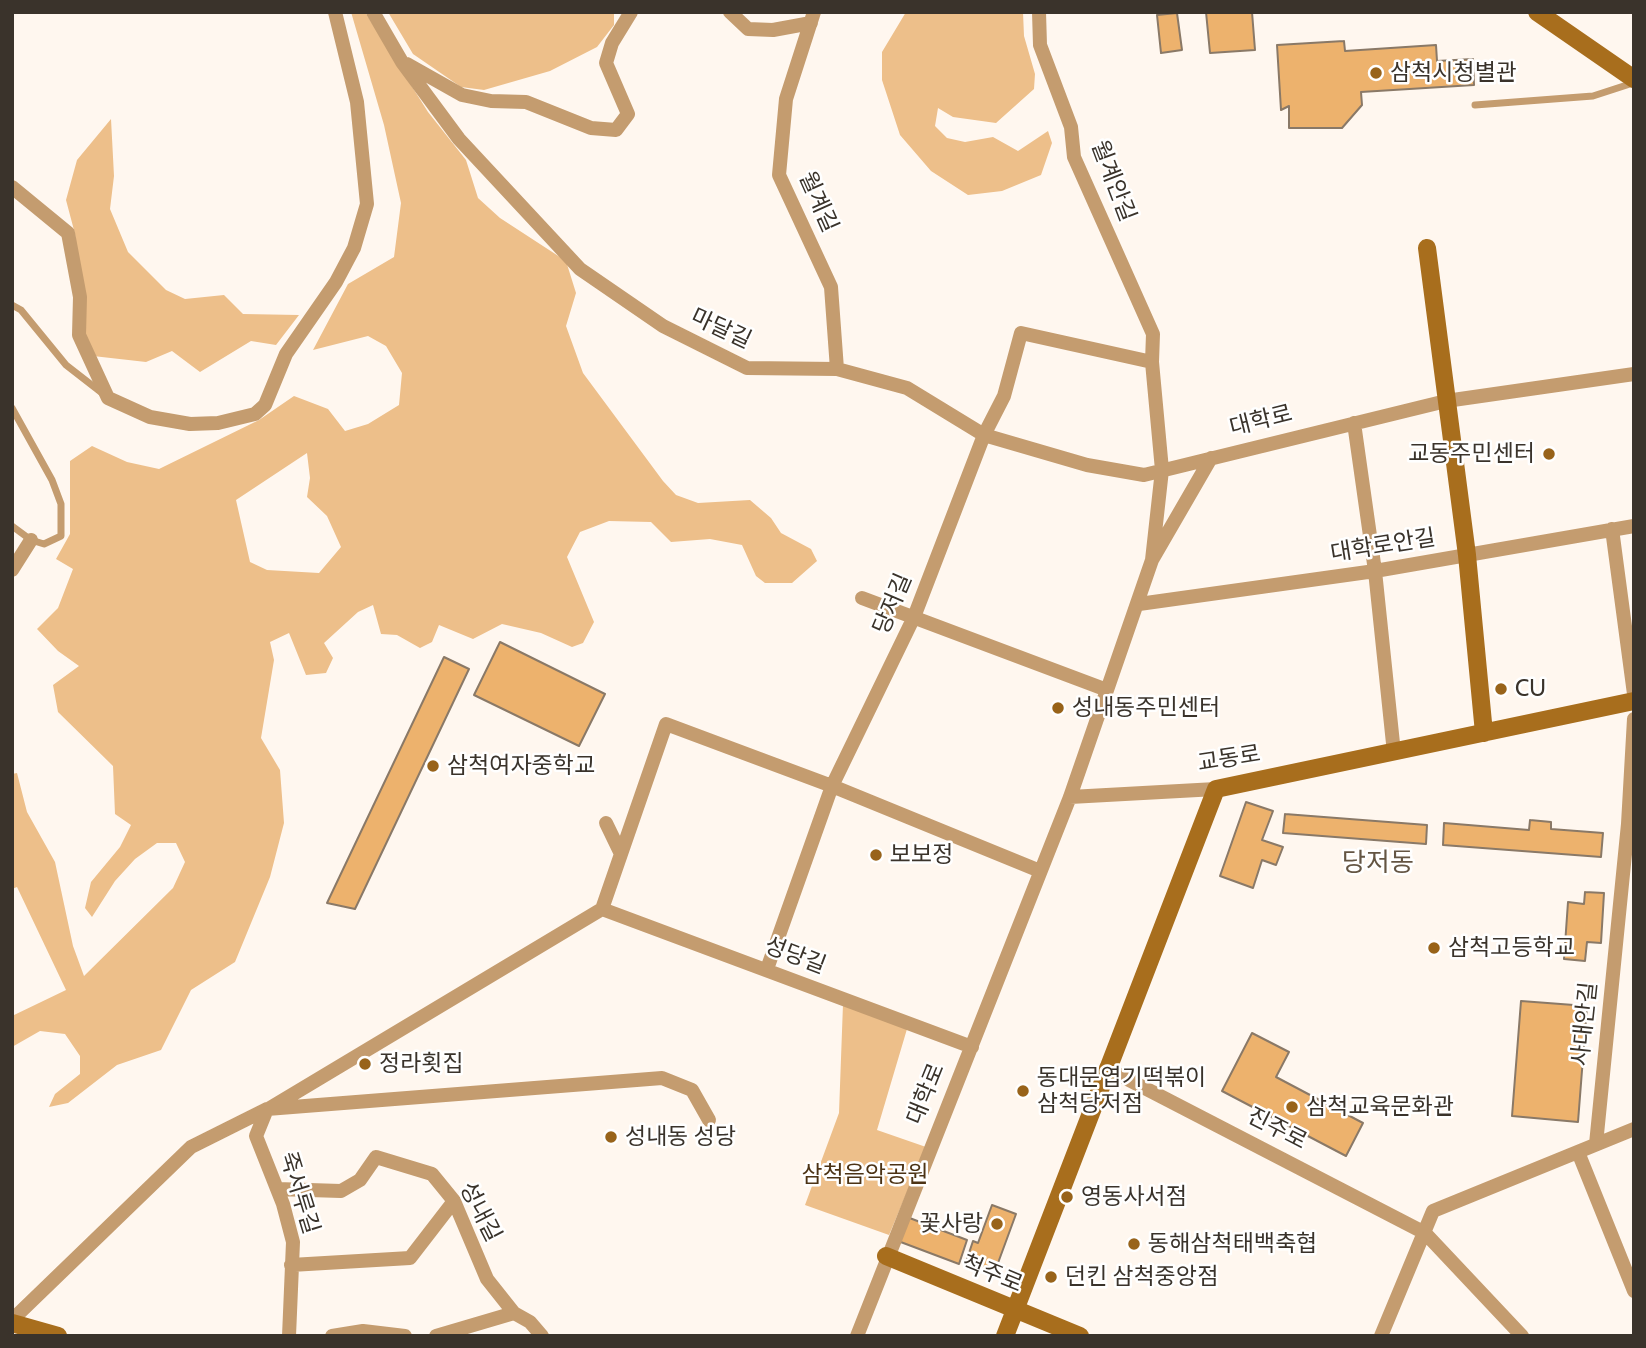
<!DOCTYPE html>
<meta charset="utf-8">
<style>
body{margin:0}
#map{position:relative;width:1646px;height:1348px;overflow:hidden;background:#fff7ef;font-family:Cabin,sans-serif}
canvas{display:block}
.frame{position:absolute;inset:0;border:14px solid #3a332b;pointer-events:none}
</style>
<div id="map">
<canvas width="1646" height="1348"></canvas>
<div class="frame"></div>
</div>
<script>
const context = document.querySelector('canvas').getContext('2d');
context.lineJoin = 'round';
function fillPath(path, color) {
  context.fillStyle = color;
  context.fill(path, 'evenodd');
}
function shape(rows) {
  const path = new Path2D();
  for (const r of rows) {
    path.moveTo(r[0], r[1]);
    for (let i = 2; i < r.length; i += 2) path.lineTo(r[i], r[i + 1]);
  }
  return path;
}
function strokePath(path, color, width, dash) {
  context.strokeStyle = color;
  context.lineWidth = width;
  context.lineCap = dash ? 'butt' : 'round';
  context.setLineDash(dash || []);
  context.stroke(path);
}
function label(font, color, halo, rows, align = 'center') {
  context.font = font + ' Cabin,"Noto Sans KR",sans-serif';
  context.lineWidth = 5;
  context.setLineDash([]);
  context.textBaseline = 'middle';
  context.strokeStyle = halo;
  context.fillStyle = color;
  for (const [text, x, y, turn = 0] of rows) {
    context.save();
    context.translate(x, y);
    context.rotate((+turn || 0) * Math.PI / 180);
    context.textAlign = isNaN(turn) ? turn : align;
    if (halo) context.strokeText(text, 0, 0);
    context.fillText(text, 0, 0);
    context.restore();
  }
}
const green = shape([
 [351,12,365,12,428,112,466,160,478,198,500,218,566,261,576,293,566,326,583,373,663,481,676,495,698,503,750,500,771,518,781,533,811,549,817,561,792,583,765,583,756,576,742,545,710,539,671,542,651,522,609,521,580,532,567,557,594,622,583,643,572,647,541,633,502,624,473,639,439,625,432,642,420,648,397,635,381,634,373,605,358,612,324,643,333,658,326,673,306,675,289,633,270,642,274,660,261,738,280,770,284,823,270,877,235,962,191,990,161,1050,117,1065,68,1103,49,1107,55,1094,80,1074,80,1056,65,1034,40,1031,12,1047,12,1016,66,990,17,887,12,889,12,774,17,773,27,812,55,862,73,946,84,976,173,888,185,862,176,843,157,843,135,859,115,881,92,917,85,908,91,882,120,847,131,825,115,814,113,766,58,712,53,685,79,666,58,651,37,629,58,608,73,569,56,559,70,534,70,461,92,446,127,462,159,469,259,420,294,396,328,409,345,431,368,424,399,405,402,373,386,346,368,336,313,350,348,284,394,257,401,203,384,125],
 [307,453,310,478,307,497,327,516,341,547,319,573,267,570,250,562,236,500],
 [388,12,614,12,614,25,597,47,550,71,484,90,461,87,413,54],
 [906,12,1023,12,1024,36,1035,74,1034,89,996,123,953,117,938,108,935,126,947,138,965,142,993,137,1018,151,1048,131,1052,143,1041,175,1002,191,968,195,931,171,900,135,882,80,882,52],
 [111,119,114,176,110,209,128,252,166,290,185,299,224,295,243,314,299,315,276,345,251,341,200,372,172,351,146,362,93,356,85,332,75,234,66,200,77,160],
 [843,1004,907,1029,877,1130,926,1147,889,1235,805,1205,839,1113]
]);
const building = shape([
 [1206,12,1252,12,1255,50,1210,53,1206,12],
 [1177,13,1182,50,1161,53,1157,15,1177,13],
 [1344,41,1345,51,1436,45,1437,61,1473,59,1474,85,1361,92,1362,105,1342,128,1289,128,1289,106,1281,110,1277,45,1344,41],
 [500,642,605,694,579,746,474,695,500,642],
 [444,657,469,669,355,909,327,903,444,657],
 [1246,802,1273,811,1262,840,1283,847,1276,865,1262,860,1253,888,1220,876,1246,802],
 [1285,814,1427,825,1426,844,1283,833,1285,814],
 [1530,820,1551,822,1551,829,1603,833,1601,857,1443,845,1444,823,1529,830,1530,820],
 [1585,892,1604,893,1601,943,1587,942,1585,961,1564,959,1568,902,1584,904,1585,892],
 [1521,1001,1587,1006,1578,1122,1512,1116,1521,1001],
 [1252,1033,1289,1052,1276,1077,1363,1123,1346,1156,1222,1091,1252,1033],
 [992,1205,1016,1214,998,1263,983,1272,965,1265,973,1241,978,1243,992,1205],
 [907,1217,967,1240,959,1264,898,1241,907,1217]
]);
const lane = shape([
 [1475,105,1593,96,1633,83],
 [12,305,21,310,66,365,102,393],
 [12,408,52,480,61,504,61,536,44,544,31,540,12,526]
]);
const street = shape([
 [373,12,402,62,459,139,580,269,663,326,747,368,837,369,907,388,984,435,1087,465,1144,475,1446,401,1634,374],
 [730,12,748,29,773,30,811,23],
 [814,12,786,99,779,175,831,287,837,369],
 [1039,12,1040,45,1071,127,1074,157,1153,334,1152,362],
 [407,64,462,95,491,101,526,102,591,128,616,130,628,114,606,63,612,43,631,12],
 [12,187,68,233,80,297,79,335,108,398,150,417,190,424,218,423,255,414,265,405,286,354,336,282,354,248,367,204,357,102,335,12],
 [1354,423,1375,571,1394,753],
 [1612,529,1634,694],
 [12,570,31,540],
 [862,598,1107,690],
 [1139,604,1375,571,1634,526],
 [1070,797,1216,789],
 [606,823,621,854],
 [602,909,666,724,832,786,1040,871],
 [767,969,832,786,914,617,984,435,1004,396,1021,333,1152,362,1162,470,1152,560],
 [1106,1068,1425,1233,1522,1336],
 [270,1108,602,909,972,1047],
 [267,1109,256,1136,283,1204,293,1242,289,1336],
 [1596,1144,1628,824,1634,719],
 [1578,1152,1634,1291],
 [277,1189,341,1191,360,1180,376,1157,432,1174,454,1201,487,1279,514,1313,530,1322,542,1336],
 [291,1265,410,1258,454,1201],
 [12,1320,191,1147,267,1109,662,1078,692,1090,709,1120],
 [332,1336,363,1331,405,1336],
 [436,1336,514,1313],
 [857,1336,1070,797,1152,560,1211,458],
 [1381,1336,1433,1211,1634,1129]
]);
const secondary = shape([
 [1537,12,1634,79],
 [1427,248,1467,555,1484,733],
 [886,1256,1080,1336],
 [12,1323,58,1336],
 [1005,1336,1216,789,1634,701]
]);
const markers = [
 [1376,73,7,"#98631a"],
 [1549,454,7,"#98631a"],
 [1501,689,7,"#98631a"],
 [1058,708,7,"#98631a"],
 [433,766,7,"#98631a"],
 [876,855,7,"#98631a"],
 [1434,948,7,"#98631a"],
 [365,1064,7,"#98631a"],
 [1023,1091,7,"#98631a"],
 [1292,1107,7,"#98631a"],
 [611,1137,7,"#98631a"],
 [1067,1197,7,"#98631a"],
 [997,1224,7,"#98631a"],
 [1134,1244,7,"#98631a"],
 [1051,1277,7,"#98631a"]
];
const poiNames = [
 ["삼척시청별관",1390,73],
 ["교동주민센터",1535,454,"right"],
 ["CU",1515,689],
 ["성내동주민센터",1072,708],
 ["삼척여자중학교",447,766],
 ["보보정",890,855],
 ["삼척고등학교",1448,948],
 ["정라횟집",379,1064],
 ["동대문엽기떡볶이",1037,1078],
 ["삼척당저점",1037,1104],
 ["삼척교육문화관",1306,1107],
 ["성내동 성당",625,1137],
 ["영동사서점",1081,1197],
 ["꽃사랑",983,1224,"right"],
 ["동해삼척태백축협",1148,1244],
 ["던킨 삼척중앙점",1065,1277]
];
const streetNames = [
 ["월계안길",1113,181,69],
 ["월계길",818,202,66],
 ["마달길",721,329,25],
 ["대학로",1261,421,-14],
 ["대학로안길",1383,546,-9],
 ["당저길",893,604,-67],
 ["교동로",1229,759,-9],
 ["성당길",795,956,21],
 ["사대안길",1585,1024,-84],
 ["대학로",926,1094,-68],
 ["진주로",1277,1129,27],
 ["죽서루길",299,1193,73],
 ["성내길",480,1212,63],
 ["척주로",992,1274,22]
];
const parkNames = [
 ["삼척음악공원",865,1175]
];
const quarterNames = [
 ["당저동",1378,863]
];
fillPath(green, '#edbf8a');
fillPath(building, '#edb26d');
strokePath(building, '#8a7967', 2);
strokePath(lane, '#c49c6f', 7);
strokePath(street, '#c49c6f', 14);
strokePath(secondary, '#a86e1d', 18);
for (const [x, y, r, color] of markers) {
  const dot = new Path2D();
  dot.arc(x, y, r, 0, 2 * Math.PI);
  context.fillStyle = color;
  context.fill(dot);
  strokePath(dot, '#fff', 2.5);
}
label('23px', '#3a332b', '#fff', poiNames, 'left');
label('23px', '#3a332b', '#fff', streetNames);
label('23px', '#4c3315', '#fff', parkNames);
label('26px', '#645543', '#fff', quarterNames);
</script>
